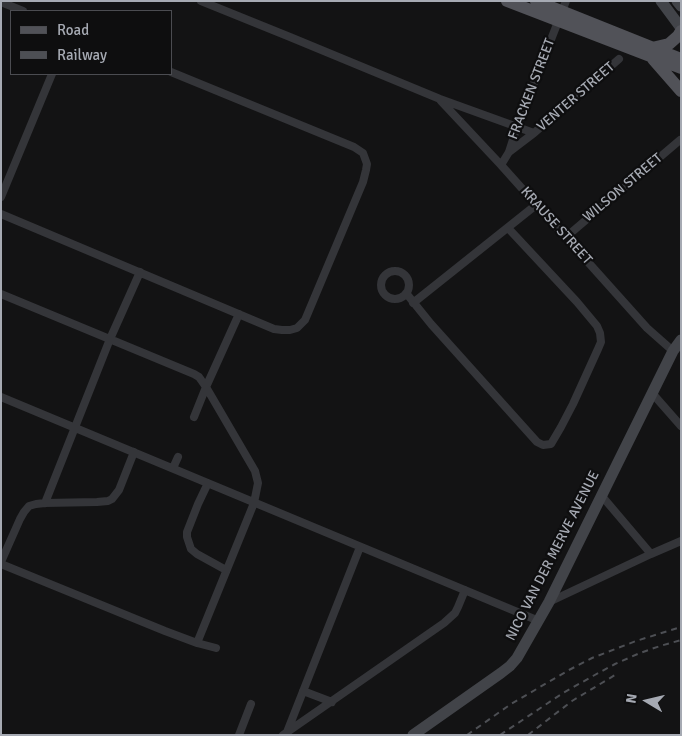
<!DOCTYPE html>
<style>
body{margin:0}
#map{position:relative;width:682px;height:736px;overflow:hidden;background:#131314;font-family:Signika,sans-serif}
canvas{display:block}
.frame{position:absolute;inset:0;border:2px solid #a6aab3;pointer-events:none}
.legend{position:absolute;left:10px;top:10px;width:162px;height:65px;box-sizing:border-box;background:#0e0e0f;border:1px solid #4b4c51;margin:0;padding:6px 9px;list-style:none;font-size:15px;color:#a6aab3}
.legend li{display:flex;align-items:center;gap:10px;height:25px}
.legend b{width:25px;border:1px solid #4b4c51}
.north{position:absolute;left:622px;top:676px;width:50px;height:50px;-webkit-text-stroke:4px #0e0e0f;paint-order:stroke;rotate:279deg;font-size:14px;font-weight:700;line-height:20px;text-align:center;color:#a6aab3}
.north::after{content:'';display:block;margin:auto;width:18px;height:22px;background:#a6aab3;clip-path:polygon(50% 0,100% 100%,50% 72%,0 100%)}
</style>
<div id="map">
<canvas width="682" height="736"></canvas>
<div class="frame"></div>
<ul class="legend">
<li><b style="height:6px;background:#515258"></b>Road</li>
<li><b style="height:6px;background:#4d4f54"></b>Railway</li>
</ul>
<div class="north">N</div>
</div>
<script>
const context = document.querySelector('canvas').getContext('2d');
context.lineJoin = 'round';
function shape(rows) {
  const path = new Path2D();
  for (const r of rows) {
    if (r.length === 3) {
      path.moveTo(r[0] + r[2], r[1]);
      path.arc(r[0], r[1], r[2], 0, 2 * Math.PI);
      continue;
    }
    path.moveTo(r[0], r[1]);
    for (let i = 2; i < r.length; i += 2) path.lineTo(r[i], r[i + 1]);
  }
  return path;
}
function strokePath(path, color, width, dash) {
  context.strokeStyle = color;
  context.lineWidth = width;
  context.lineCap = dash ? 'butt' : 'round';
  context.setLineDash(dash || []);
  context.stroke(path);
}
function label(font, color, halo, rows, align = 'center') {
  context.font = font + ' Signika,sans-serif';
  context.lineWidth = 4.5;
  context.setLineDash([]);
  context.textBaseline = 'middle';
  context.strokeStyle = halo;
  context.fillStyle = color;
  for (const [text, x, y, turn = 0] of rows) {
    context.save();
    context.translate(x, y);
    context.rotate((+turn || 0) * Math.PI / 180);
    context.textAlign = isNaN(turn) ? turn : align;
    if (halo) context.strokeText(text, 0, 0);
    context.fillText(text, 0, 0);
    context.restore();
  }
}
const street = shape([
 [201,1,290,37,440,99,534,133],
 [1,2,23,11],
 [441,101,501,165,647,328,673,351],
 [509,152,534,133,619,59],
 [501,165,509,152,517,127,566,1],
 [1,197,52,74],
 [1,214,274,329,282,330,290,330,297,328,305,320,363,182,366,170,367,164,363,153,354,147,171,72],
 [566,237,680,140],
 [395,285,14],
 [406,293,431,324,537,442,543,445,551,444,561,427,573,404,598,349,601,342,600,333,597,326,577,302,508,228],
 [1,294,194,374,199,377,206,387,255,471,258,483,254,503,197,643],
 [413,303,536,205],
 [652,393,681,426],
 [1,397,539,621],
 [194,417,206,387,239,314],
 [173,468,178,457],
 [208,483,198,504,187,532,187,537,191,549,197,554,226,570],
 [601,495,651,554,681,541],
 [45,503,110,339,140,272],
 [1,562,20,519,24,512,29,506,36,504,45,503,97,502,108,501,112,499,119,490,134,452],
 [1,564,165,631,197,643,216,648],
 [549,602,651,554],
 [303,691,332,702],
 [287,732,360,547],
 [239,735,251,704],
 [283,735,444,623,455,613,458,607,465,590]
]);
const secondary = shape([
 [661,1,681,28],
 [677,1,681,6],
 [413,735,501,673,510,666,517,658,549,602,673,351,681,340]
]);
const primary = shape([
 [507,1,681,68],
 [536,1,681,59],
 [652,48,669,44,678,36,681,31],
 [653,59,681,91]
]);
const rail = shape([
 [467,735,511,704,569,670,592,658,636,641,681,627],
 [500,735,563,693,593,676,615,664,640,653,660,646,681,640],
 [528,735,572,701,615,675]
]);
const streetNames = [
 ["FRACKEN STREET",532,89,-69],
 ["VENTER STREET",576,97,-41],
 ["WILSON STREET",623,188,-40],
 ["KRAUSE STREET",556,226,48],
 ["NICO VAN DER MERVE AVENUE",553,556,-63]
];
strokePath(street, '#343539', 8);
strokePath(secondary, '#424449', 11);
strokePath(primary, '#515258', 12);
strokePath(rail, '#4d4f54', 2, [6, 5]);
label('14px', '#a6aab3', '#0e0e0f', streetNames);
</script>
